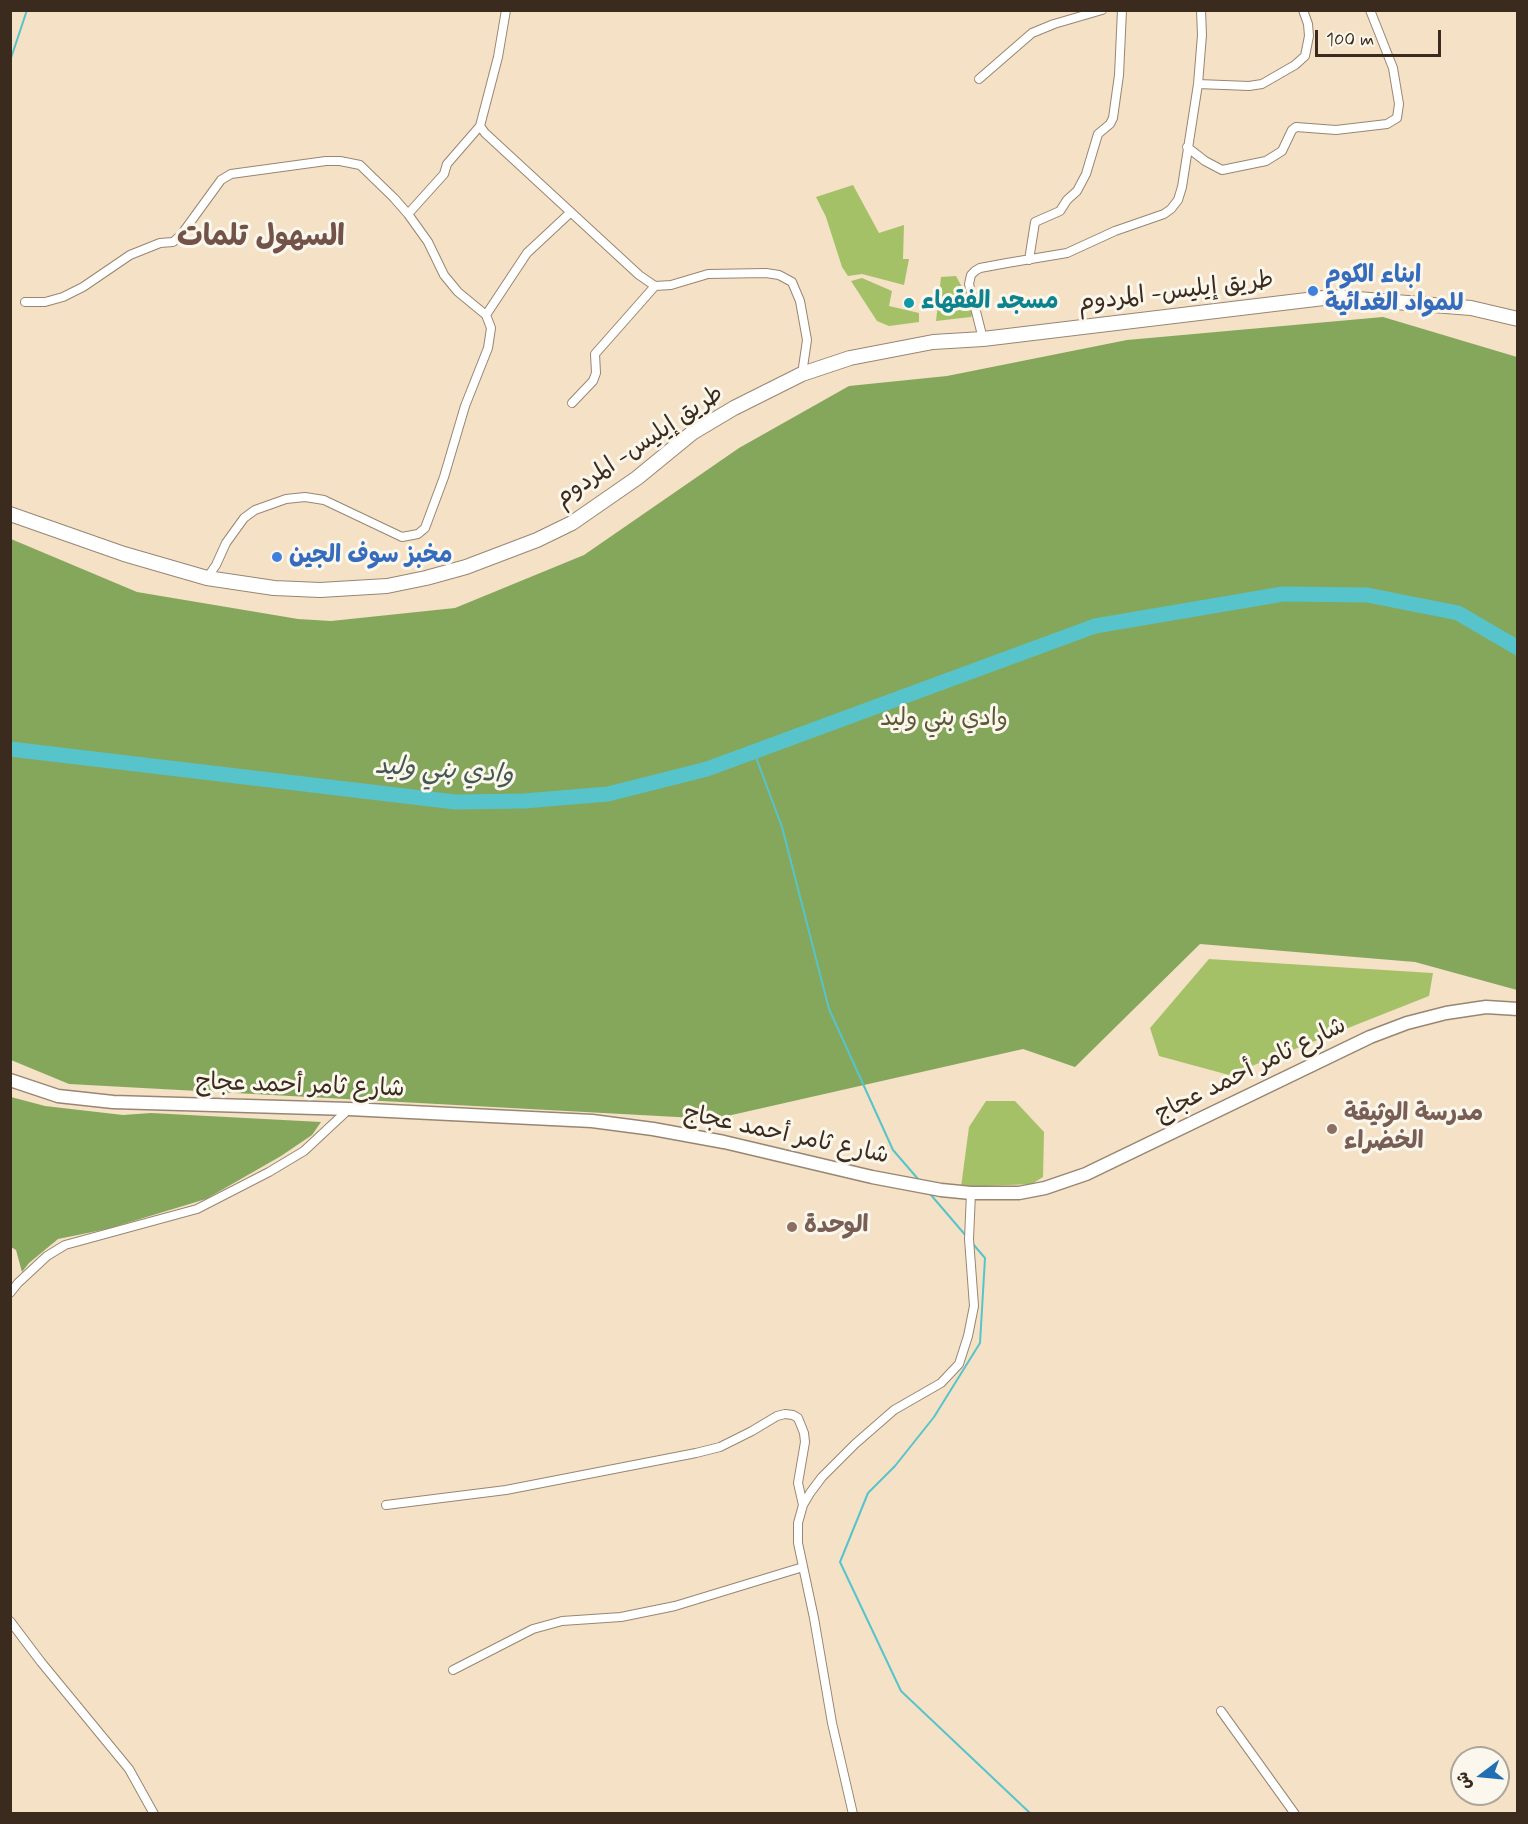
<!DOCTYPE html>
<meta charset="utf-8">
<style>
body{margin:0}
#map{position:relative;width:1528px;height:1824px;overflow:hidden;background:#f4e1c6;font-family:Mynerve,"Playpen Sans Arabic",sans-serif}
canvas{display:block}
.frame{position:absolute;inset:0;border:12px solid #3b2a1e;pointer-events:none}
.north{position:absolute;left:1450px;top:1746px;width:60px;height:60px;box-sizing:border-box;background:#fbf7ec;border:2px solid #aea59a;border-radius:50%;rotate:254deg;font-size:16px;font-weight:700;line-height:24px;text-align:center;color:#3b2a1e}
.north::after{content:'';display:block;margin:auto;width:21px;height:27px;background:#1f6fb2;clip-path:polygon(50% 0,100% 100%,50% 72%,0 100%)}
.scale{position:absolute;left:1315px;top:30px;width:126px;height:27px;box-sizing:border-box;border:3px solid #3b2a1e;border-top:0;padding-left:8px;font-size:18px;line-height:21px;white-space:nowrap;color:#3b2a1e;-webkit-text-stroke:4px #fbf7ec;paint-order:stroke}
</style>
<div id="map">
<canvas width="1528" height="1824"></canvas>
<div class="frame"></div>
<div class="north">ش</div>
<div class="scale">100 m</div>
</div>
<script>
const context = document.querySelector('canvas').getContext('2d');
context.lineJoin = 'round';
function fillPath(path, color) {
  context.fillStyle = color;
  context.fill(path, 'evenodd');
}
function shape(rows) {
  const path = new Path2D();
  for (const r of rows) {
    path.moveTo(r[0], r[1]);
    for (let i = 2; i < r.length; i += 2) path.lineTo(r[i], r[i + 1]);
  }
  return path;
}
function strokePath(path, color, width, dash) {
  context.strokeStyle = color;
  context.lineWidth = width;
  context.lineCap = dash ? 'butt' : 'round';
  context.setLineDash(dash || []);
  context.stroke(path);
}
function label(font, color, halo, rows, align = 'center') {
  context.font = font + ' Mynerve,"Playpen Sans Arabic",sans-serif';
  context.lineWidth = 6;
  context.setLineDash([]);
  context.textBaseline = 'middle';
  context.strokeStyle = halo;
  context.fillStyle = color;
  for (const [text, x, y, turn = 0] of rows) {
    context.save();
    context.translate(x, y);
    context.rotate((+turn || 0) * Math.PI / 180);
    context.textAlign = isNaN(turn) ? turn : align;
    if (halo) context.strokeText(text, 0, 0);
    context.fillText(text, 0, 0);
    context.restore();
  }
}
const green = shape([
 [853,185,879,233,904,225,903,259,909,259,904,285,862,274,848,276,842,267,826,217,816,197],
 [956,276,969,300,973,313,971,317,936,321,941,277],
 [862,278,892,291,889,306,919,313,919,322,889,326,877,321,851,281],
 [1209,959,1432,973,1433,973,1429,996,1229,1075,1159,1056,1150,1028],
 [986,1101,1015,1101,1044,1132,1043,1177,1032,1184,961,1187,969,1127]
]);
const forest = shape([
 [1383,317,1517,357,1517,990,1415,962,1200,944,1075,1067,1023,1049,714,1119,69,1084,11,1060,11,539,137,592,298,619,331,621,455,608,584,555,739,448,849,386,947,376,1127,340],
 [11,1097,45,1106,123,1115,151,1113,321,1122,312,1135,281,1156,206,1199,107,1229,58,1239,29,1263,22,1272,16,1250,11,1247]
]);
const stream = shape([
 [10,61,27,10],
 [754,752,782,827,829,1009,893,1150,918,1179],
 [931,1195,967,1237],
 [973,1244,985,1258,980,1343,934,1417,895,1466,868,1493,840,1562,901,1691,1031,1814]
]);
const river = shape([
 [10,749,455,802,524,801,608,794,707,769,1095,626,1283,594,1367,595,1458,613,1518,648]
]);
const street = shape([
 [506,10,498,57,480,126,485,133,639,275,655,286,671,285,708,274,766,273,779,275,792,282,800,301,807,340,802,374],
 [979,79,1032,33,1054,24,1102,10],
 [1198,84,1249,86,1262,84,1295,65,1305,56,1309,36,1308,24,1303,10],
 [1187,147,1205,161,1222,170,1266,161,1282,151,1292,130,1296,127,1336,130,1387,124,1397,118,1399,104,1393,68,1370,10],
 [408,214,444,174,447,164,480,126],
 [1029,260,1035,222,1060,211,1067,200,1077,191,1086,174,1098,134,1110,124,1113,118,1119,75,1122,10],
 [25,302,45,302,63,297,83,287,130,255,160,243,173,242,181,235,221,180,231,174,326,161,340,161,360,165,394,198,408,214,428,242,444,275,458,292,486,315,491,328,488,348,465,406,444,477,425,528,418,534,402,537,324,500,305,497,286,499,255,510,244,518,226,543,216,565,207,578],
 [486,315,527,253,571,212],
 [983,339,969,284,971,275,975,271,980,268,1007,263,1067,253,1115,231,1164,214,1171,209,1178,200,1182,187,1198,84,1202,35,1201,10],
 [572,403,593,381,596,373,595,354,655,286],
 [10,1293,18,1283,47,1256,65,1245,197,1209,269,1172,304,1151,349,1109],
 [386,1505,506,1490,696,1453,720,1447,752,1431,777,1416,785,1414,793,1415,798,1418,804,1433,805,1442,798,1483,803,1505],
 [10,1621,41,1662,129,1769,154,1814],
 [453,1670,533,1629,562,1621,621,1617,675,1606,803,1567],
 [1221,1711,1295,1814],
 [853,1814,832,1723,814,1618,798,1543,798,1523,803,1505,810,1493,822,1477,855,1444,894,1410,941,1383,959,1364,968,1336,974,1306,969,1239,971,1193]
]);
const primary = shape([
 [10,1080,58,1096,113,1102,349,1109,592,1121,653,1129,724,1142,872,1177,941,1190,971,1193,1019,1193,1045,1188,1086,1174,1370,1037,1407,1023,1446,1013,1486,1007,1518,1009]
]);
const highway = shape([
 [10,514,124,554,207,578,274,588,320,590,387,586,426,578,466,567,537,540,572,523,637,478,692,433,734,408,802,374,850,358,933,342,983,339,1332,297,1471,308,1518,319]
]);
const markers = [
 [1313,291,6,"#3f7fe0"],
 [909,303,6,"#0f9aa8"],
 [277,557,6,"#3f7fe0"],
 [1332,1129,6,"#8d6e63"],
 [792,1227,6,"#8d6e63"]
];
const shopNames = [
 ["ابناء الكوم",1325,277],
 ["للمواد الغدائية",1325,305],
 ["مخبز سوف الجين",289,557]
];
const streetNames = [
 ["طريق إيليس- المردوم",1176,293,-7],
 ["طريق إيليس- المردوم",640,447,-34],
 ["شارع ثامر أحمد عجاج",1251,1071,-26],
 ["شارع ثامر أحمد عجاج",300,1087,2],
 ["شارع ثامر أحمد عجاج",786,1136,12]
];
const cultureNames = [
 ["مسجد الفقهاء",921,303]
];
const parkNames = [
 ["وادي بني وليد",944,720]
];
const educationNames = [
 ["مدرسة الوثيقة",1344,1115],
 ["الخضراء",1344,1143],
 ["الوحدة",804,1227]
];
const waterNames = [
 ["وادي بني وليد",444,772,4]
];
const districtNames = [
 ["السهول تلمات",261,239]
];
fillPath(green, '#a5c168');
fillPath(forest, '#84a75c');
strokePath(stream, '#56c4ca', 2);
strokePath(river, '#56c4ca', 15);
strokePath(street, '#988672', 10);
strokePath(primary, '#988672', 15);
strokePath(highway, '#988672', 16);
strokePath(street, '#fff', 8);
strokePath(primary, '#fff', 12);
strokePath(highway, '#fff', 14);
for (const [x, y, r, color] of markers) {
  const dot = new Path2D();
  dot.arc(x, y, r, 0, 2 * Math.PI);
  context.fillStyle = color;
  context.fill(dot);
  strokePath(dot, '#fbf7ec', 2);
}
label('bold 24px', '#366cbe', '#fbf7ec', shopNames, 'left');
label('24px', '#3b2a1e', '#fbf7ec', streetNames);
label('bold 24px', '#0d838f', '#fbf7ec', cultureNames, 'left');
label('24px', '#5b5734', '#fbf7ec', parkNames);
label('bold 24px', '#785e54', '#fbf7ec', educationNames, 'left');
label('italic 26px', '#435852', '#fbf7ec', waterNames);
label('bold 30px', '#725249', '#fbf7ec', districtNames);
</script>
